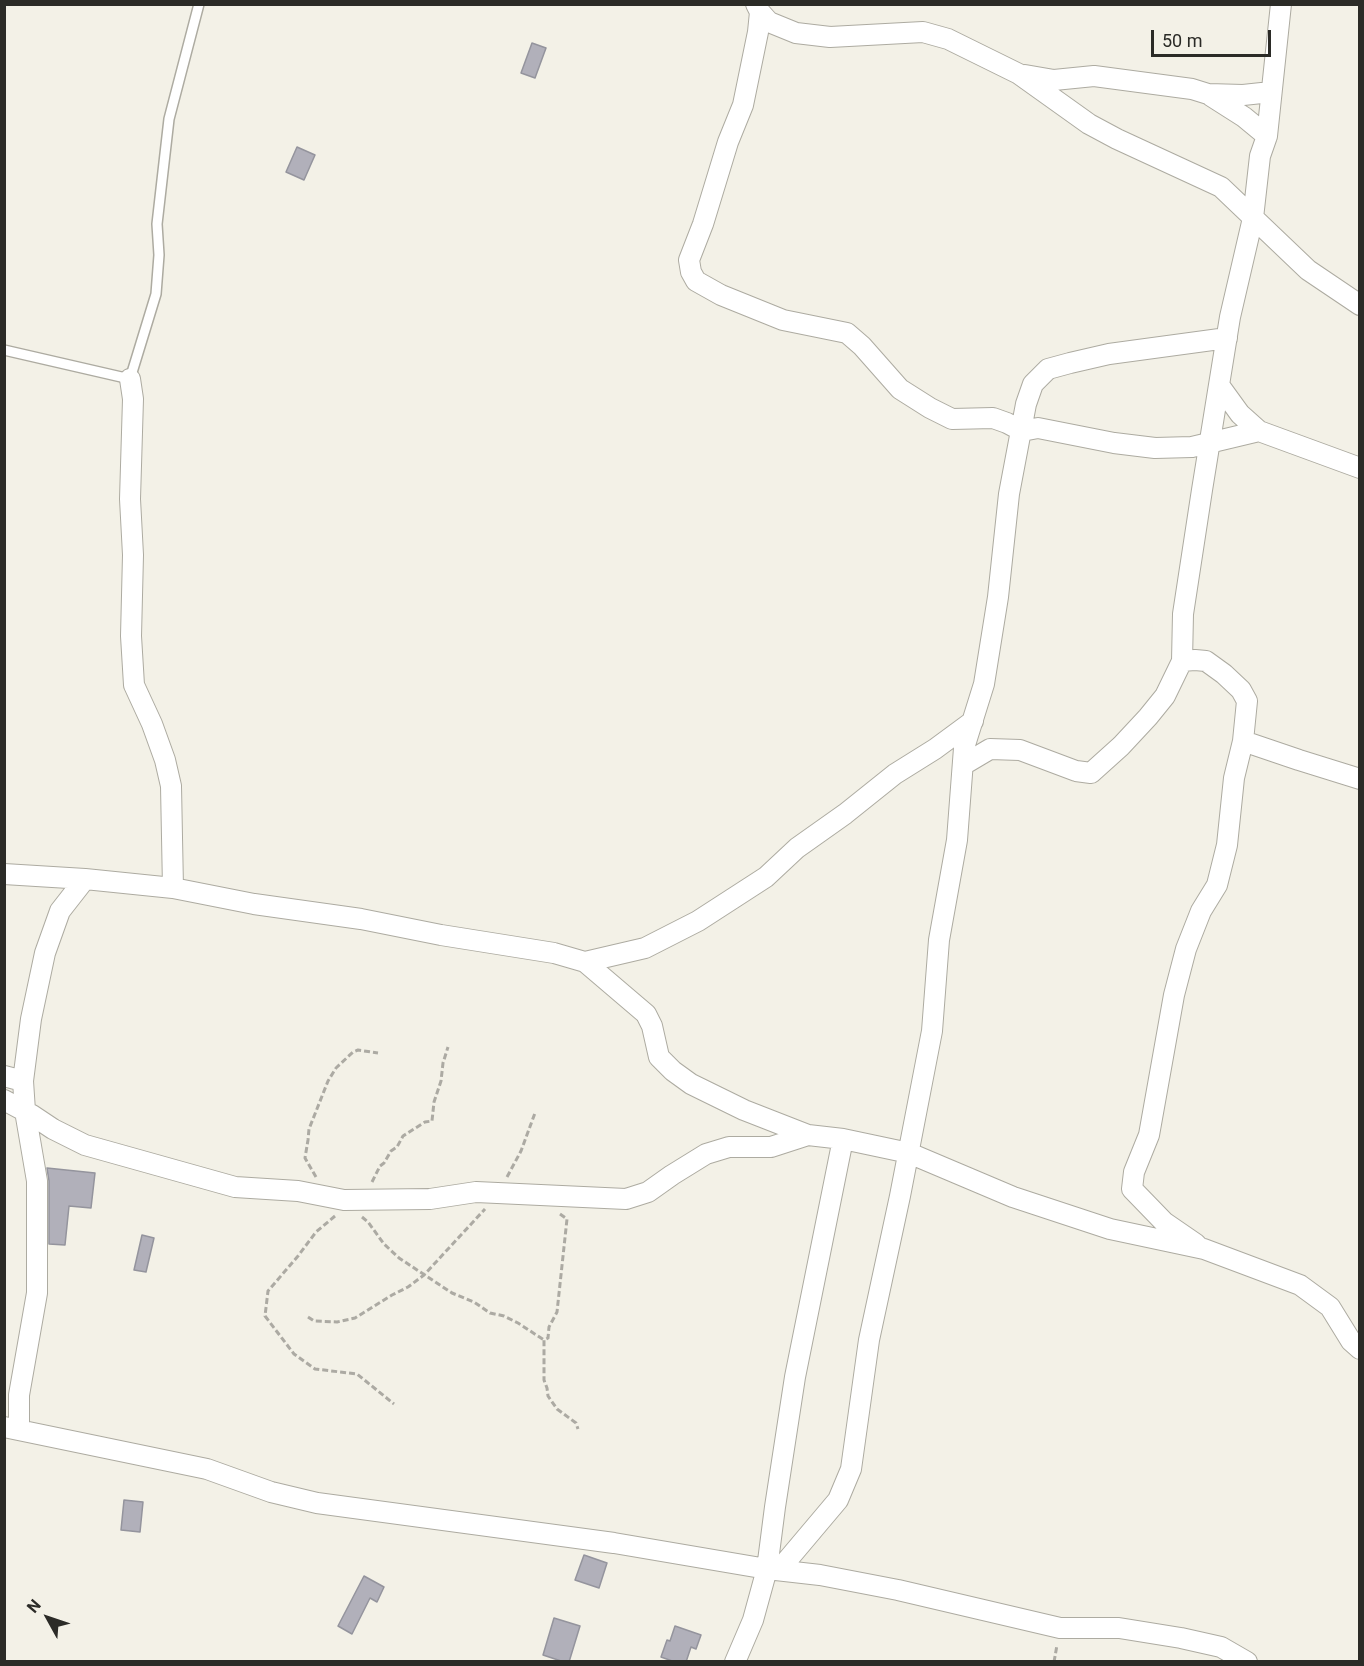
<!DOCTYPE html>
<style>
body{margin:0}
#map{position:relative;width:1364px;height:1666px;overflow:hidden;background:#f3f1e7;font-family:Roboto,sans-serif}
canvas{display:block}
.frame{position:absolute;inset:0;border:6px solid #2b2b27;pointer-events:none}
.north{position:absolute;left:18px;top:1588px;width:60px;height:60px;-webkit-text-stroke:4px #f3f1e7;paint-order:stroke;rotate:310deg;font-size:16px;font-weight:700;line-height:24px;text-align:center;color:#2b2b27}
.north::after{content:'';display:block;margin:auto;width:21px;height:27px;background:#2b2b27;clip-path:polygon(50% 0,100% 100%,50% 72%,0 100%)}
.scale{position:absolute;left:1151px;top:30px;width:120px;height:27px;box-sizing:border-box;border:3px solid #2b2b27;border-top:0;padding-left:8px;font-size:18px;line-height:21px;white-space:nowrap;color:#2b2b27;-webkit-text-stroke:4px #f3f1e7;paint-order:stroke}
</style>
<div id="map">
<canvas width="1364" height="1666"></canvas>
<div class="frame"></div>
<div class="north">N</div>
<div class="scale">50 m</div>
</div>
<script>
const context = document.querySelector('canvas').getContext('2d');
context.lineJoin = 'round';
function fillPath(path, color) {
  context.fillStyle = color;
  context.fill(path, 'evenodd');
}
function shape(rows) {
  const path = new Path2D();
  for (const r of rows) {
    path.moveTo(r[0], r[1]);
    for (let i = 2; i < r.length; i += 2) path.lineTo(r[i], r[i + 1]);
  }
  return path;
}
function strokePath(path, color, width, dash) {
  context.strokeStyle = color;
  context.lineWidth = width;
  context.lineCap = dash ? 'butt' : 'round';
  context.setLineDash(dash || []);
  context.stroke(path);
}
const building = shape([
 [532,43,546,48,535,78,521,73,532,43],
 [297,147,315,155,304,180,286,172,297,147],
 [47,1168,95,1173,91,1208,69,1206,65,1245,49,1244,49,1181,47,1168],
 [142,1235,154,1238,146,1272,134,1270,142,1235],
 [124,1500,143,1502,140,1532,121,1530,124,1500],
 [584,1555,607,1563,599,1588,575,1580,584,1555],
 [364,1576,384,1587,377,1602,370,1598,352,1634,338,1626,364,1576],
 [554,1618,580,1626,569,1662,564,1662,543,1655,554,1618],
 [675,1626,701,1635,696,1649,691,1647,686,1662,675,1662,661,1657,667,1640,670,1641,675,1626]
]);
const path = shape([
 [316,1177,305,1158,308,1140,309,1129,328,1081,336,1068,353,1052,358,1050,378,1053],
 [507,1177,521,1151,535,1113],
 [372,1182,380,1166,384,1163,391,1151,397,1147,403,1136,425,1122,432,1121,434,1102,441,1081,443,1063,448,1047],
 [560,1214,567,1219,557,1312,549,1327,548,1338,544,1340,544,1380,547,1388,548,1396,557,1409,576,1423,578,1429],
 [335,1216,316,1232,298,1256,268,1291,265,1316,294,1354,315,1369,357,1374,394,1404],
 [362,1217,368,1222,384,1244,399,1258,452,1293,474,1302,490,1313,504,1316,518,1323,544,1340],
 [308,1317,314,1321,337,1322,355,1318,392,1295,408,1287,424,1275,485,1209],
 [1054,1662,1057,1645]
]);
const lane = shape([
 [4,350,130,379,156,294,159,255,157,224,169,119,199,4]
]);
const street = shape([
 [756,4,760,12,769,22,796,33,830,37,923,32,948,39,1019,74,1089,124,1117,139,1221,187,1308,270,1360,305],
 [760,12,758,32,743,105,728,142,703,224,689,260,691,272,696,281,721,295,783,320,847,333,862,346,900,389,930,408,952,419,993,418,1007,423,1022,431,1038,428,1114,443,1155,448,1192,447,1259,431],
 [1025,75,1054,80,1094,76,1192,89,1208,94,1243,95,1271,92],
 [1211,96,1244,117,1267,136],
 [130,379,133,399,130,499,133,555,131,636,134,685,152,724,165,760,171,786,173,888],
 [1219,385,1240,414,1259,431,1360,468],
 [1182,661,1195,660,1206,661,1224,674,1241,690,1247,701,1243,741,1234,778,1227,845,1217,885,1201,911,1186,949,1174,995,1149,1135,1134,1172,1132,1189,1164,1222,1196,1244],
 [1243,741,1299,760,1360,779],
 [963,765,990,749,1020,750,1076,771,1091,773,1121,746,1148,717,1165,696,1182,661,1183,614,1202,490,1230,317,1253,218,1260,156,1267,136,1281,4],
 [4,874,85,879,173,888,254,904,361,919,441,935,554,953,585,962,646,1014,652,1026,659,1057,673,1071,691,1084,744,1110,808,1135,843,1139,909,1153,1013,1197,1110,1229,1204,1249,1300,1285,1330,1307,1351,1341,1360,1349],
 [585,962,645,948,698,921,766,877,797,848,845,814,895,774,935,749,973,721],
 [4,1076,23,1081],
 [4,1100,32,1115,53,1129,85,1145,235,1187,298,1191,344,1200,430,1199,476,1192,626,1199,648,1192,672,1175,706,1154,729,1147,771,1147,808,1135],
 [4,1427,207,1469,271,1492,317,1503,614,1543,767,1569,820,1575,898,1590,1060,1628,1119,1628,1181,1638,1221,1647,1247,1662],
 [19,1430,19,1395,37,1293,37,1181,25,1111,23,1081,31,1019,45,953,60,911,85,879],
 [779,1570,838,1500,851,1469,869,1340,900,1196,932,1031,939,940,957,840,964,748,984,684,998,597,1009,494,1026,404,1033,384,1048,369,1070,363,1109,354,1227,338],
 [735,1662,753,1620,767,1569,775,1507,795,1377,843,1139]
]);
fillPath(building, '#b1b0ba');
strokePath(building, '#94949d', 1.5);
strokePath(lane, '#adaba1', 12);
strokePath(street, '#adaba1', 22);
strokePath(path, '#acaaa3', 3, [6, 3]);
strokePath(lane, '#fff', 9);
strokePath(street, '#fff', 20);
</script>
